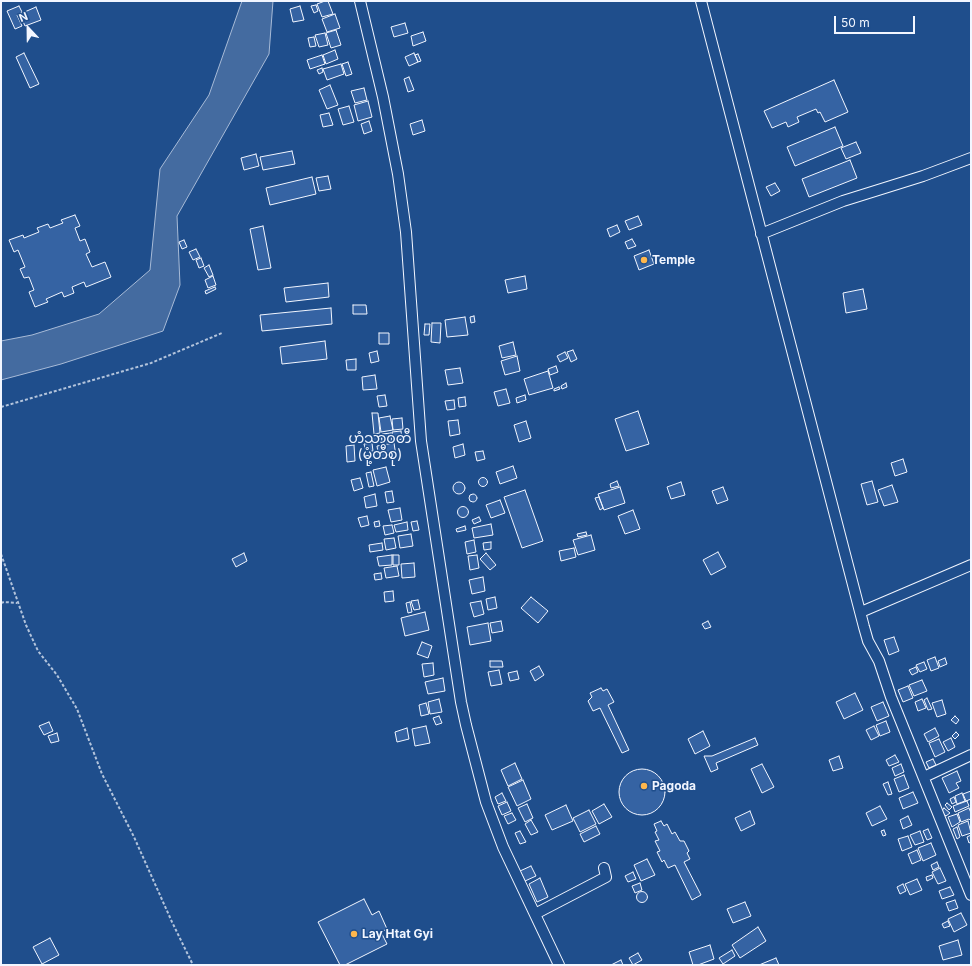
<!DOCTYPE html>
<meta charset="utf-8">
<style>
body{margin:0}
#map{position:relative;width:972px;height:966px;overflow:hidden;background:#1f4e8c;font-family:Inter,sans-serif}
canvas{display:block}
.frame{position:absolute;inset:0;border:2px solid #f2f6ff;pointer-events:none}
.north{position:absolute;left:8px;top:8px;width:40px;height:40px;-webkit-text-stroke:3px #1f4e8c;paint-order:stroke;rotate:338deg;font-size:11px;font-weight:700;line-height:16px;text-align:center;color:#f2f6ff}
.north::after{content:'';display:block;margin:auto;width:14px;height:18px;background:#f2f6ff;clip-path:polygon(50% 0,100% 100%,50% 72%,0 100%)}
.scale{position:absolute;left:834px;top:16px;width:81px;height:18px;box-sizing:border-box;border:2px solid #f2f6ff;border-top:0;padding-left:5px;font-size:12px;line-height:14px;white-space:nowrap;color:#f2f6ff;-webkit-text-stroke:3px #1f4e8c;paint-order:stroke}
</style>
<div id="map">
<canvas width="972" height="966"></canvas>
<div class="frame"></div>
<div class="north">N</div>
<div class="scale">50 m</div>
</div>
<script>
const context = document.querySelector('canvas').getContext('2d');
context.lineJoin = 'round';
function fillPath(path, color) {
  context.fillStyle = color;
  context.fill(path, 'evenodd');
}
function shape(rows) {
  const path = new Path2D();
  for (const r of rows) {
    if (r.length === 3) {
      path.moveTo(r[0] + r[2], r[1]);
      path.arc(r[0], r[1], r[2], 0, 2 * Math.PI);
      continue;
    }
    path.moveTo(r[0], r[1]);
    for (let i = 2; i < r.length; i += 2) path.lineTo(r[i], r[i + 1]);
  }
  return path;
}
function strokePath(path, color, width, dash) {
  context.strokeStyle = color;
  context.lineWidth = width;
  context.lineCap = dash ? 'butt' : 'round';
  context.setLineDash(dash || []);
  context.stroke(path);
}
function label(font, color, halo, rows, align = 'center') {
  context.font = font + ' Inter,"Noto Sans Myanmar",sans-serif';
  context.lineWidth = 3;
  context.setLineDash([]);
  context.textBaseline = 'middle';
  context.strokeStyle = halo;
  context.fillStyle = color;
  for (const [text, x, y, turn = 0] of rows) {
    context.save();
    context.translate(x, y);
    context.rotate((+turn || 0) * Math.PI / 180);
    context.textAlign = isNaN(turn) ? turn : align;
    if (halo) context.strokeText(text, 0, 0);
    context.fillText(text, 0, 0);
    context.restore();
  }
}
const water = shape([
 [242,1,273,1,269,54,177,216,180,285,163,331,61,364,1,380,1,341,32,335,99,314,150,270,160,169,209,95,242,1]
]);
const building = shape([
 [325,1,328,1,333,14,322,17,317,4,325,1],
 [316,5,318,11,314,13,311,6,316,5],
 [19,6,22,12,17,15,22,26,15,29,7,11,19,6],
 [300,6,304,20,293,22,290,9,300,6],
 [36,7,41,20,25,26,20,14,36,7],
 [335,14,340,28,327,32,322,19,335,14],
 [405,23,408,33,394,37,391,27,405,23],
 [336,30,341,45,331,48,326,33,336,30],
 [423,32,426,41,413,46,411,36,423,32],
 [325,33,328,45,319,47,315,35,325,33],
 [314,37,316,46,310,47,308,38,314,37],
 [335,50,338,59,326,64,323,55,335,50],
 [24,53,39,84,30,88,16,57,24,53],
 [414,53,418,62,409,66,405,57,414,53],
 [418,54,421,61,418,62,415,55,418,54],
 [322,55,325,64,310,69,307,60,322,55],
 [348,62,352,74,346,76,342,64,348,62],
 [341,64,344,74,327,80,323,69,341,64],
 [322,68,323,72,319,74,317,70,322,68],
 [409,77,414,90,408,92,404,79,409,77],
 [834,80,848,112,825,122,820,112,818,113,816,109,797,117,799,122,788,127,786,122,772,128,764,111,834,80],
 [330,85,338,105,327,109,319,90,330,85],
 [364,88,367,100,355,103,351,91,364,88],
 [368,101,372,117,358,121,354,105,368,101],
 [349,106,354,122,343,125,338,109,349,106],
 [329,113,333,125,323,127,320,115,329,113],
 [422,120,425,131,413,135,410,124,422,120],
 [369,121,372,131,364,134,361,124,369,121],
 [835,127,843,146,795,166,787,147,835,127],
 [856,142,861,153,846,159,841,148,856,142],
 [292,151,295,164,263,170,260,157,292,151],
 [256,154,259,166,244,170,241,158,256,154],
 [850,160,857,178,809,197,802,179,850,160],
 [328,176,331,189,319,191,316,178,328,176],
 [312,177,316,194,270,205,266,188,312,177],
 [775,183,780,191,771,196,766,187,775,183],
 [75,215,80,226,75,228,80,241,85,239,90,252,86,254,92,267,105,262,111,277,86,287,84,282,72,287,74,293,64,297,62,292,46,299,48,302,35,307,29,292,34,290,29,277,24,278,20,269,25,267,18,250,14,252,9,240,23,235,24,238,39,232,37,228,48,224,50,228,63,223,61,220,75,215],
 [638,216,642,225,629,230,625,221,638,216],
 [617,225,620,232,610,237,607,229,617,225],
 [263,226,271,268,258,270,250,229,263,226],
 [632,239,636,246,628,249,625,242,632,239],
 [184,240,187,247,182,249,179,242,184,240],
 [196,249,200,257,193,260,189,252,196,249],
 [649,250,654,264,639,270,634,256,649,250],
 [201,258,204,266,199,268,196,260,201,258],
 [209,265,213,275,209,277,204,268,209,265],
 [213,276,216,285,208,288,205,280,213,276],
 [525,276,527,289,508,293,505,280,525,276],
 [328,283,329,297,286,302,284,288,328,283],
 [215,287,216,289,206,294,205,291,215,287],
 [863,289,867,309,846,313,843,293,863,289],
 [353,305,366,305,367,314,353,314,353,305],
 [331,308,332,324,262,331,260,315,331,308],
 [474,316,475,322,471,323,470,317,474,316],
 [465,317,468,335,447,337,445,320,465,317],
 [432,323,441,323,440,343,431,342,432,323],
 [425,324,430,324,429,335,424,335,425,324],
 [379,333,389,333,389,344,379,344,379,333],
 [325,341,327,359,282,364,280,347,325,341],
 [513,342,516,355,502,358,499,346,513,342],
 [573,350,577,359,571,362,567,352,573,350],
 [377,351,379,361,371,363,369,353,377,351],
 [565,352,568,358,560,362,557,356,565,352],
 [517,356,520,371,505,375,501,361,517,356],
 [356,359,356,370,347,370,346,360,356,359],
 [556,366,558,372,550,375,548,369,556,366],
 [460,368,463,383,448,385,445,370,460,368],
 [548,371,553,388,529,395,524,379,548,371],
 [375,375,377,389,363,390,362,377,375,375],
 [566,383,567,387,562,389,561,386,566,383],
 [559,387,560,389,554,391,554,389,559,387],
 [506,389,510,403,498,406,494,392,506,389],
 [385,395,387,406,379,407,377,396,385,395],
 [525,395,526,400,517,403,516,398,525,395],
 [465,397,466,406,459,407,458,398,465,397],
 [454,400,455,409,447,410,445,401,454,400],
 [638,411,649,444,626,451,615,419,638,411],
 [372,413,378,413,380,433,374,434,372,413],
 [390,416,393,430,381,432,379,418,390,416],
 [402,418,403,429,393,430,392,419,402,418],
 [458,420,460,434,450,436,448,421,458,420],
 [526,421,531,438,519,442,514,425,526,421],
 [401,431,402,439,394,441,392,432,401,431],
 [391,433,392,441,384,442,382,434,391,433],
 [381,435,382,441,374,443,372,437,381,435],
 [372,443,373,451,366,452,364,444,372,443],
 [394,443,396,456,379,459,377,446,394,443],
 [463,444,465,455,455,458,453,447,463,444],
 [354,445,355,461,347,462,346,446,354,445],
 [483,451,485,459,477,461,475,452,483,451],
 [903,459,907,472,895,476,891,463,903,459],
 [513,466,517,478,500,484,496,472,513,466],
 [386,467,390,482,377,486,373,470,386,467],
 [371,472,374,486,369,487,366,473,371,472],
 [483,482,4.5],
 [360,478,363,488,354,491,351,480,360,478],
 [617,481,619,486,611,488,610,484,617,481],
 [872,481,878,502,867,505,861,484,872,481],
 [459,488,6],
 [681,482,685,495,671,499,667,487,681,482],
 [892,485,898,502,884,506,878,490,892,485],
 [620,487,625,503,604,510,598,494,620,487],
 [723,487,728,500,717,504,712,491,723,487],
 [525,490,543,541,522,548,504,497,525,490],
 [392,491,394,502,387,503,385,492,392,491],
 [375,494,377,506,366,508,364,497,375,494],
 [473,498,4],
 [599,497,603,508,600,510,595,498,599,497],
 [500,500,505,513,491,518,486,505,500,500],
 [463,512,5.5],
 [400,508,402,520,391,522,388,510,400,508],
 [633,510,640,529,625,534,618,516,633,510],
 [367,516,369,525,361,527,358,518,367,516],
 [479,517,481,521,474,524,472,520,479,517],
 [379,521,380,526,375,527,374,522,379,521],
 [417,521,419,530,413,531,411,522,417,521],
 [407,522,408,530,396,532,394,525,407,522],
 [491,524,493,535,474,538,472,528,491,524],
 [392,525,394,533,385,535,383,526,392,525],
 [465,526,466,530,457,532,456,529,465,526],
 [586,532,587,535,578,537,577,534,586,532],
 [411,534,413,546,400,548,398,536,411,534],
 [591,535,595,550,578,555,573,540,591,535],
 [394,538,396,548,386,550,384,539,394,538],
 [474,540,476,552,467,554,465,542,474,540],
 [491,542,491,549,484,550,483,543,491,542],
 [382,543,383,550,370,552,369,545,382,543],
 [574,548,576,557,561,561,559,551,574,548],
 [718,552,726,567,711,575,703,560,718,552],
 [244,553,247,561,236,567,232,559,244,553],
 [486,553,496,565,490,570,480,559,486,553],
 [392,555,392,565,379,566,377,557,392,555],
 [393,555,399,555,399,565,393,565,393,555],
 [477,555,479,568,470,570,468,556,477,555],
 [414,563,415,577,402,578,401,564,414,563],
 [397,566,399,576,386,578,384,568,397,566],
 [381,573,382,579,375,580,374,574,381,573],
 [483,577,485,591,472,594,469,580,483,577],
 [393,591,394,601,385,602,384,592,393,591],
 [495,597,497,608,488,610,486,599,495,597],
 [531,597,548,611,538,623,521,608,531,597],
 [418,600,420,609,414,610,411,601,418,600],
 [481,601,484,614,474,617,470,603,481,601],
 [410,602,412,612,408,613,406,603,410,602],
 [425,612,429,630,405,636,401,618,425,612],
 [501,621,503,631,492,633,490,623,501,621],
 [708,621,711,627,705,629,702,624,708,621],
 [488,623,491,641,470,645,467,627,488,623],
 [894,637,899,651,889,655,884,640,894,637],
 [422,642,432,646,428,658,417,654,422,642],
 [935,657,939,668,931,671,927,660,935,657],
 [945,658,947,664,940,667,938,661,945,658],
 [490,661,502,661,503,667,490,667,490,661],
 [924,662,927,669,920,672,916,665,924,662],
 [433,663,434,675,424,677,422,664,433,663],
 [539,666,544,675,535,681,530,671,539,666],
 [916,667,918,672,912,675,909,670,916,667],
 [499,670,502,684,491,686,488,672,499,670],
 [517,671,519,679,510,681,508,673,517,671],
 [443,678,445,691,428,694,425,682,443,678],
 [922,680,927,691,914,696,909,685,922,680],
 [908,686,913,698,903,702,898,690,908,686],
 [601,688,603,691,607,689,614,702,608,705,629,750,622,753,600,708,593,711,588,701,592,697,590,693,601,688],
 [855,693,863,710,844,719,836,702,855,693],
 [927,698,932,709,928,710,924,700,927,698],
 [439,699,442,712,430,714,428,702,439,699],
 [922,699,926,708,918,711,915,702,922,699],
 [942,700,946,714,937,717,932,703,942,700],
 [883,702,889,716,877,721,871,707,883,702],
 [426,703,429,714,421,716,419,705,426,703],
 [439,716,442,723,436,725,433,718,439,716],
 [955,716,959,720,956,724,951,720,955,716],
 [886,721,890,732,880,736,876,725,886,721],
 [49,722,53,731,44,735,39,726,49,722],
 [426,726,430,743,415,746,412,729,426,726],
 [874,726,879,736,871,740,866,730,874,726],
 [407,728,409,739,397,742,395,732,407,728],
 [935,728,939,736,928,742,924,734,935,728],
 [703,731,710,746,695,754,688,739,703,731],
 [956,732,959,735,955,739,952,736,956,732],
 [57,733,59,741,51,743,48,736,57,733],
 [755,738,758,745,716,763,718,769,711,772,704,756,712,756,755,738],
 [951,738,955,747,948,751,943,742,951,738],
 [939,739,945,752,935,757,929,743,939,739],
 [895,755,899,762,889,766,886,760,895,755],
 [839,756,843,768,833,771,829,760,839,756],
 [933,759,936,765,929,768,926,762,933,759],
 [515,763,522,779,508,786,501,770,515,763],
 [762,764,774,787,762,793,751,769,762,764],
 [901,764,904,772,895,776,892,768,901,764],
 [642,792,23],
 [957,771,961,781,956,783,959,788,949,793,942,778,957,771],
 [904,775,909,788,899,792,894,779,904,775],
 [523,780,531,799,517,806,508,787,523,780],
 [888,782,892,794,888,795,883,784,888,782],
 [971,791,971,799,966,801,963,794,971,791],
 [913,792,918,803,903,809,899,798,913,792],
 [502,793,506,801,498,804,495,797,502,793],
 [962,793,965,801,957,804,955,796,962,793],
 [954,797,956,802,952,804,950,799,954,797],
 [967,801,969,806,955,812,953,806,967,801],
 [507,802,511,811,502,815,498,806,507,802],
 [947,803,952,807,949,810,945,805,947,803],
 [527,804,533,818,525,822,518,808,527,804],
 [604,804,612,817,599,824,592,811,604,804],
 [566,805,573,821,552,830,545,815,566,805],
 [880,806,887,819,872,826,866,813,880,806],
 [944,808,950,813,946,816,941,812,944,808],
 [969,808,971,813,971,820,970,820,969,819,961,822,958,813,969,808],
 [589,810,596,824,580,832,573,818,589,810],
 [750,811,755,824,741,831,735,818,750,811],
 [512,813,516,820,508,824,504,816,512,813],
 [957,814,960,822,952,827,948,817,957,814],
 [908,816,912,825,903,829,900,820,908,816],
 [531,820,538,832,531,835,525,824,531,820],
 [661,821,664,826,667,824,672,834,675,832,680,841,684,841,689,851,687,853,690,859,684,862,701,895,692,900,675,865,668,868,664,860,662,862,657,852,660,851,655,841,659,840,655,832,657,831,654,824,661,821],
 [968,821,971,833,962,836,958,825,968,821],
 [596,826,600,834,584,842,580,834,596,826],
 [957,827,960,837,957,839,953,829,957,827],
 [928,829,932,838,927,840,923,831,928,829],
 [884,830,886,835,883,836,881,831,884,830],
 [520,831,526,842,520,844,515,833,520,831],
 [920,831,924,842,915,845,910,835,920,831],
 [971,835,971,842,969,843,967,837,971,835],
 [908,836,912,847,902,851,898,839,908,836],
 [931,843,936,855,923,861,918,848,931,843],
 [917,850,921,860,912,864,908,854,917,850],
 [647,859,655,875,641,881,634,865,647,859],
 [937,862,939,867,933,870,931,865,937,862],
 [531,866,536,876,525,881,520,871,531,866],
 [940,868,946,881,938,884,932,872,940,868],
 [633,872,636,879,628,882,625,876,633,872],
 [932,875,933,878,927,881,926,877,932,875],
 [540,878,548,897,537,902,529,884,540,878],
 [917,879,922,890,910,895,905,884,917,879],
 [640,883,642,890,635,893,632,886,640,883],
 [903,884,906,891,900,894,897,887,903,884],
 [950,887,954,895,942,899,939,891,950,887],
 [642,897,5.5],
 [364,899,372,915,379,911,387,929,381,932,387,944,345,965,340,965,318,922,364,899],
 [955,900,958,908,949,911,946,903,955,900],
 [745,902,751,916,733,923,727,909,745,902],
 [961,913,967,925,954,932,948,919,961,913],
 [948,921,950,926,944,928,942,924,948,921],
 [758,927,766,941,740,958,732,945,758,927],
 [50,938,59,955,42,964,33,947,50,938],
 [958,940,962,955,943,960,939,946,958,940],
 [710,945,714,959,698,965,693,965,689,952,710,945],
 [732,950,735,956,723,964,719,958,732,950],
 [638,953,642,960,633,965,629,958,638,953],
 [776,958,779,965,759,965,776,958],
 [621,960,623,965,611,965,621,960]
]);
const path = shape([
 [1,407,151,363,222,333],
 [1,554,26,625,38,651,57,675,77,709,102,774,134,837,172,922,193,965],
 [1,603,4,602,17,603]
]);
const street = shape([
 [360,1,383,97,398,174,406,232,421,441,461,702,466,725,486,802,503,847,559,965],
 [701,1,864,627,868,641,879,661,891,697,971,895],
 [761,234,843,201,923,176,971,158],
 [861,612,971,565],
 [924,777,971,755],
 [535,914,606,877,604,868]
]);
const markers = [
 [644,260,4,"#ffb74d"],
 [644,786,4,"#ffb74d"],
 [354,934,4,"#ffb74d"]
];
const poiNames = [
 ["Temple",652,260],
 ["Pagoda",652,786],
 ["Lay Htat Gyi",362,934]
];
const quarterNames = [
 ["ဟံသာဝတီ",380,439],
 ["(မုံ့တီစု)",380,455]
];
fillPath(water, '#446ba0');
strokePath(water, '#a8bbd7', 1);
fillPath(building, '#3563a3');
strokePath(building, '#f2f6ff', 1);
strokePath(street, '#f2f6ff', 12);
strokePath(path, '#b3c4dc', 2, [3, 2]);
strokePath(street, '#1f4e8c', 10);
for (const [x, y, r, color] of markers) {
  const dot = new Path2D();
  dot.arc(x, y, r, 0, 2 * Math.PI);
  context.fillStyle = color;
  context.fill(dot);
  strokePath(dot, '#1f4e8c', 1.5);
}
label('bold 12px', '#f2f6ff', '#1f4e8c', poiNames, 'left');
label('14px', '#f2f6ff', '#1f4e8c', quarterNames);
</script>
